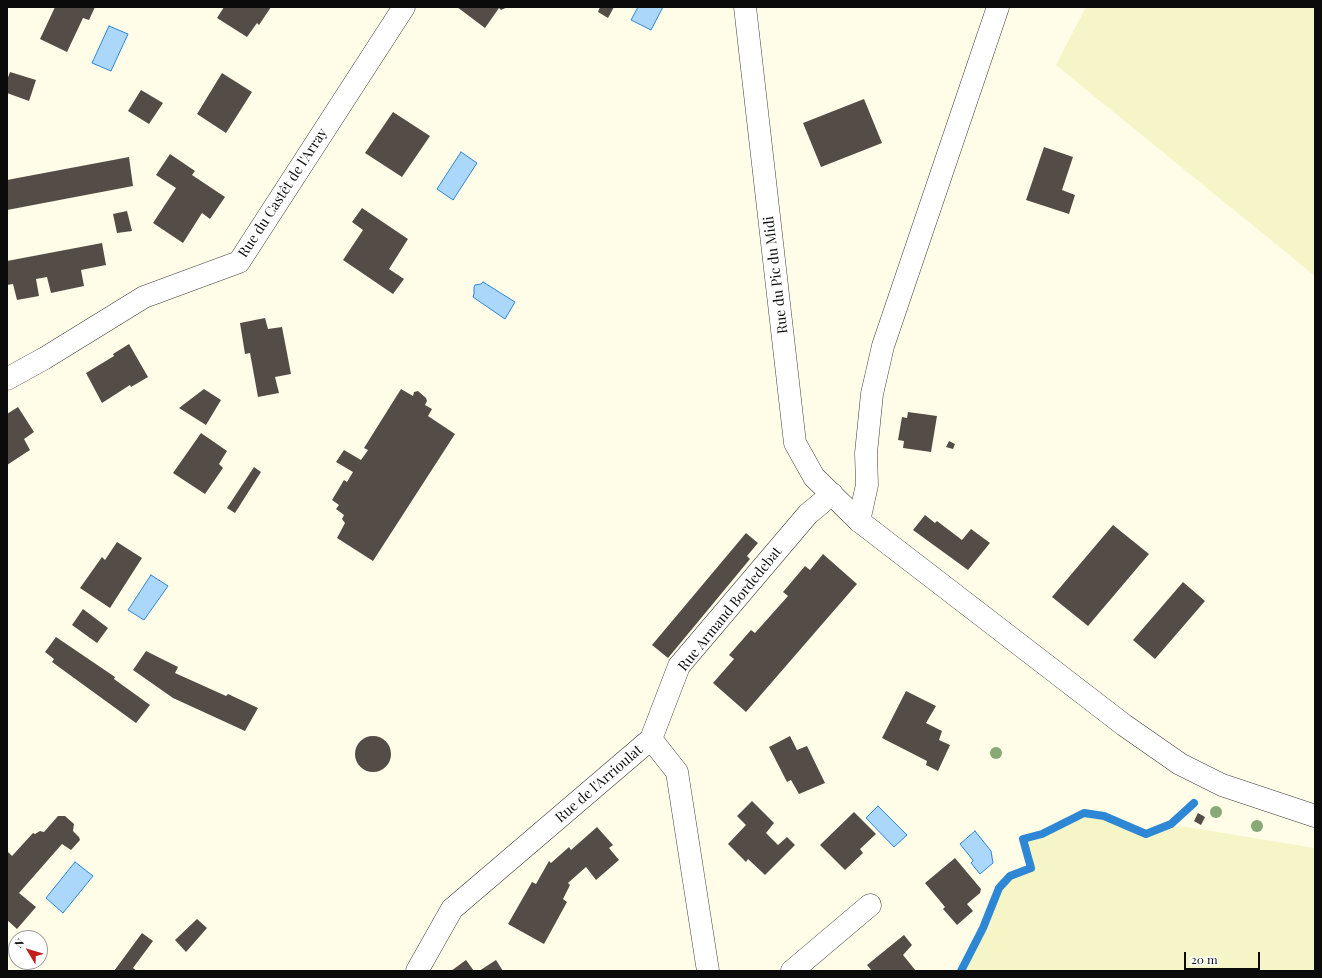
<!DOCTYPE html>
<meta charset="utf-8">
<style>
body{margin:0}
#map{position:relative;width:1322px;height:978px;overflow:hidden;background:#fffce8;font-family:"Playfair Display",serif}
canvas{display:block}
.frame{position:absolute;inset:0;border:8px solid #0b0b0b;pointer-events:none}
.north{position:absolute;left:8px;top:930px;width:40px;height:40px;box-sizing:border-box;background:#fff;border:1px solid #9d9d9d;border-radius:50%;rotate:308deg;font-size:11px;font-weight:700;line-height:16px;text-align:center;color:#0b0b0b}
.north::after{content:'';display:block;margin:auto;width:14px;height:18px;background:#c11f1c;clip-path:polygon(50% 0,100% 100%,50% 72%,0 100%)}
.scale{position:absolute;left:1184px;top:952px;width:76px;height:18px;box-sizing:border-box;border:2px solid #0b0b0b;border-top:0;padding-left:5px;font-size:12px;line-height:14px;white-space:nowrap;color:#0b0b0b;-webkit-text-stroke:3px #fff;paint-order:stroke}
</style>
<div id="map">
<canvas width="1322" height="978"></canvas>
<div class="frame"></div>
<div class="north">N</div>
<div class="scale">20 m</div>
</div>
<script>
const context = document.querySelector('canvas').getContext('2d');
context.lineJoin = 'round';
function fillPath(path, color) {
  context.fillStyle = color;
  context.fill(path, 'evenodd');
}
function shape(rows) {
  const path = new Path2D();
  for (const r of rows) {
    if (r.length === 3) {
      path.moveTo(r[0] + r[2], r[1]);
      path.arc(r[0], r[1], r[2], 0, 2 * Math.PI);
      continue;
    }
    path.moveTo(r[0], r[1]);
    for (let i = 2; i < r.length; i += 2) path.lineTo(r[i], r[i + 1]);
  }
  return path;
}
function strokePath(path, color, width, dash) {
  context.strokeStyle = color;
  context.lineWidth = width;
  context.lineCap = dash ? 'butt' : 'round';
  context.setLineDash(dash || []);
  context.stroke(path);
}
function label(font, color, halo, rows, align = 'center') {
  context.font = font + ' "Playfair Display",serif';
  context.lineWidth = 4;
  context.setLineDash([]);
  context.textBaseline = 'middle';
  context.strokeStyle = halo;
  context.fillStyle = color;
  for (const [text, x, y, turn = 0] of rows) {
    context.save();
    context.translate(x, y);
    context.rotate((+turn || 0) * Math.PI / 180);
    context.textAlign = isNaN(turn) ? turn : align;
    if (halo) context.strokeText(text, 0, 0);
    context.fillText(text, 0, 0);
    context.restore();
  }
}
const farmland = shape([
 [1086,7,1315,7,1315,276,1056,65],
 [1084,817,1100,818,1115,823,1132,832,1145,836,1160,832,1173,826,1187,827,1315,848,1315,971,966,971,979,941,987,928,991,916,993,912,1001,889,1011,879,1032,871,1034,869,1026,841,1027,839,1042,838,1072,822]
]);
const water = shape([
 [638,7,663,7,651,30,631,20,638,7],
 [109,26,128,34,111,71,92,63,109,26],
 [461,152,477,163,453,200,437,189,461,152],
 [483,282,515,302,505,319,473,297,474,294,474,287,475,285,481,284,483,282],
 [151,575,168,586,144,620,128,610,151,575],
 [878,806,907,835,894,847,866,818,878,806],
 [975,831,991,851,993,863,980,874,971,863,973,861,972,859,960,844,975,831],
 [75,862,93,876,63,913,46,898,75,862]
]);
const stream = shape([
 [961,971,983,928,999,888,1010,876,1031,868,1023,839,1042,834,1084,813,1104,816,1146,834,1171,824,1194,803]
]);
const building = shape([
 [55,7,95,7,89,20,83,18,67,52,40,39],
 [224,7,271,7,259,25,257,23,247,37,217,18],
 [457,7,508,7,501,10,499,8,485,28],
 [600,7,614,7,608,18,598,12],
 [10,72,36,80,29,101,7,93,7,80],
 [222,73,252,92,226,133,197,114],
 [141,90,163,103,149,124,128,111],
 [864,99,882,143,821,167,803,123],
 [393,112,430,136,402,177,365,153],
 [1044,147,1073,157,1062,190,1075,195,1069,214,1026,200],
 [170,154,195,171,192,175,225,197,210,219,202,213,183,243,153,223,176,188,156,175],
 [129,157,133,186,7,210,7,180],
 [362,208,408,239,389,269,404,279,393,294,343,260,363,230,352,222],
 [127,211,132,231,117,233,113,214],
 [102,243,106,265,81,270,84,286,51,293,47,277,36,279,39,296,17,300,13,284,7,285,7,261],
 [265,318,268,329,282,327,291,374,275,377,279,393,258,397,250,353,245,354,240,323],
 [129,344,148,377,131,387,130,385,102,403,86,373,114,356,113,354],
 [204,389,221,400,206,425,179,408],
 [401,389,413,396,414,392,418,391,426,398,427,401,425,405,432,409,428,416,455,434,373,561,337,538,345,523,342,519,344,515,336,509,339,505,332,500,344,480,347,482,353,472,336,462,344,450,361,460,368,450,364,448],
 [18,407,34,432,24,439,30,450,7,465,7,414],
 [908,412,937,416,931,452,903,448,904,441,898,440,902,417,907,418],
 [201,433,227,451,219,464,223,468,205,494,173,473],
 [949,441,955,444,953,449,946,447],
 [254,467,261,472,235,513,227,508],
 [925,515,935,523,937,521,962,540,971,529,990,543,968,570,913,530],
 [1113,525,1149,554,1088,626,1052,597],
 [746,533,758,543,747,556,750,559,668,658,652,645],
 [117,542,142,558,110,608,80,588,102,557,105,560],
 [823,554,857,584,746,712,713,683,734,659,729,655,751,630,755,633,788,596,783,592,805,566,810,570],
 [1183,582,1205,601,1155,659,1133,640],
 [83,609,108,628,97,643,72,625],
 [56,637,115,677,114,679,150,705,136,723,52,662,54,659,45,652],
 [146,651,178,667,175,673,226,696,228,694,258,708,245,731,173,698,133,670],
 [906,691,936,706,926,723,942,731,939,740,950,745,938,771,926,765,927,761,882,738],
 [790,736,797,750,807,746,825,783,799,794,791,780,787,782,769,747],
 [373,754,18],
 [752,801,774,823,766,833,778,845,787,837,795,845,765,875,748,859,746,862,728,844,746,825,737,816],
 [854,812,876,834,860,849,863,853,845,870,820,845],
 [1198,813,1205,817,1201,825,1194,821],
 [58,816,65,816,74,824,73,831,79,837,80,840,71,850,62,844,19,893,36,907,17,929,7,920,7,852,8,852,12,856,33,833,35,834,40,831,44,832],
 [597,827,613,845,609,848,619,860,596,880,586,867,568,883,570,885,563,899,567,902,544,944,508,924,532,882,536,884,549,861,551,863,569,847,571,850],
 [955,858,981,889,980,893,967,904,973,911,957,925,943,909,945,907,925,883],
 [197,919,207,928,186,952,175,940],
 [142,933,153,941,133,968,137,971,114,971],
 [904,935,912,945,903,955,916,971,872,971,867,965],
 [466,960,474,971,451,971],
 [496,960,503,971,479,971]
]);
const minor = shape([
 [7,379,45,358,144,297,239,262,404,7],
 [859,521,867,485,866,453,872,394,883,346,998,7],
 [651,739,677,772,708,971],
 [417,971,452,909,651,739,679,666,808,514,832,494],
 [792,971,870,905]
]);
const tertiary = shape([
 [745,7,795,443,814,477,859,521,1124,725,1180,764,1222,785,1315,816]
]);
const trees = [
 [996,753],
 [1216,812],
 [1257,826]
];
const streetNames = [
 ["Rue du Castêt de l'Array",283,193,-57],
 ["Rue du Pic du Midi",776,275,-97],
 ["Rue Armand Bordedebat",730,609,-51],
 ["Rue de l'Arrioulat",599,784,-41]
];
fillPath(farmland, '#f6f5c7');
fillPath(water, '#aad7fa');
strokePath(water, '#2d87d5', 1);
strokePath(stream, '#2d87d5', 8);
fillPath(building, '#544d47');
strokePath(minor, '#3e3e3e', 23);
strokePath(tertiary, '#3e3e3e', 23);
strokePath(minor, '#fff', 22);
strokePath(tertiary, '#fff', 22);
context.fillStyle = '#86a976';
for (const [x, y] of trees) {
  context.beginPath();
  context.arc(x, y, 6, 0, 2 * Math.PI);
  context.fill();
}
label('14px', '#0b0b0b', '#fff', streetNames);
</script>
